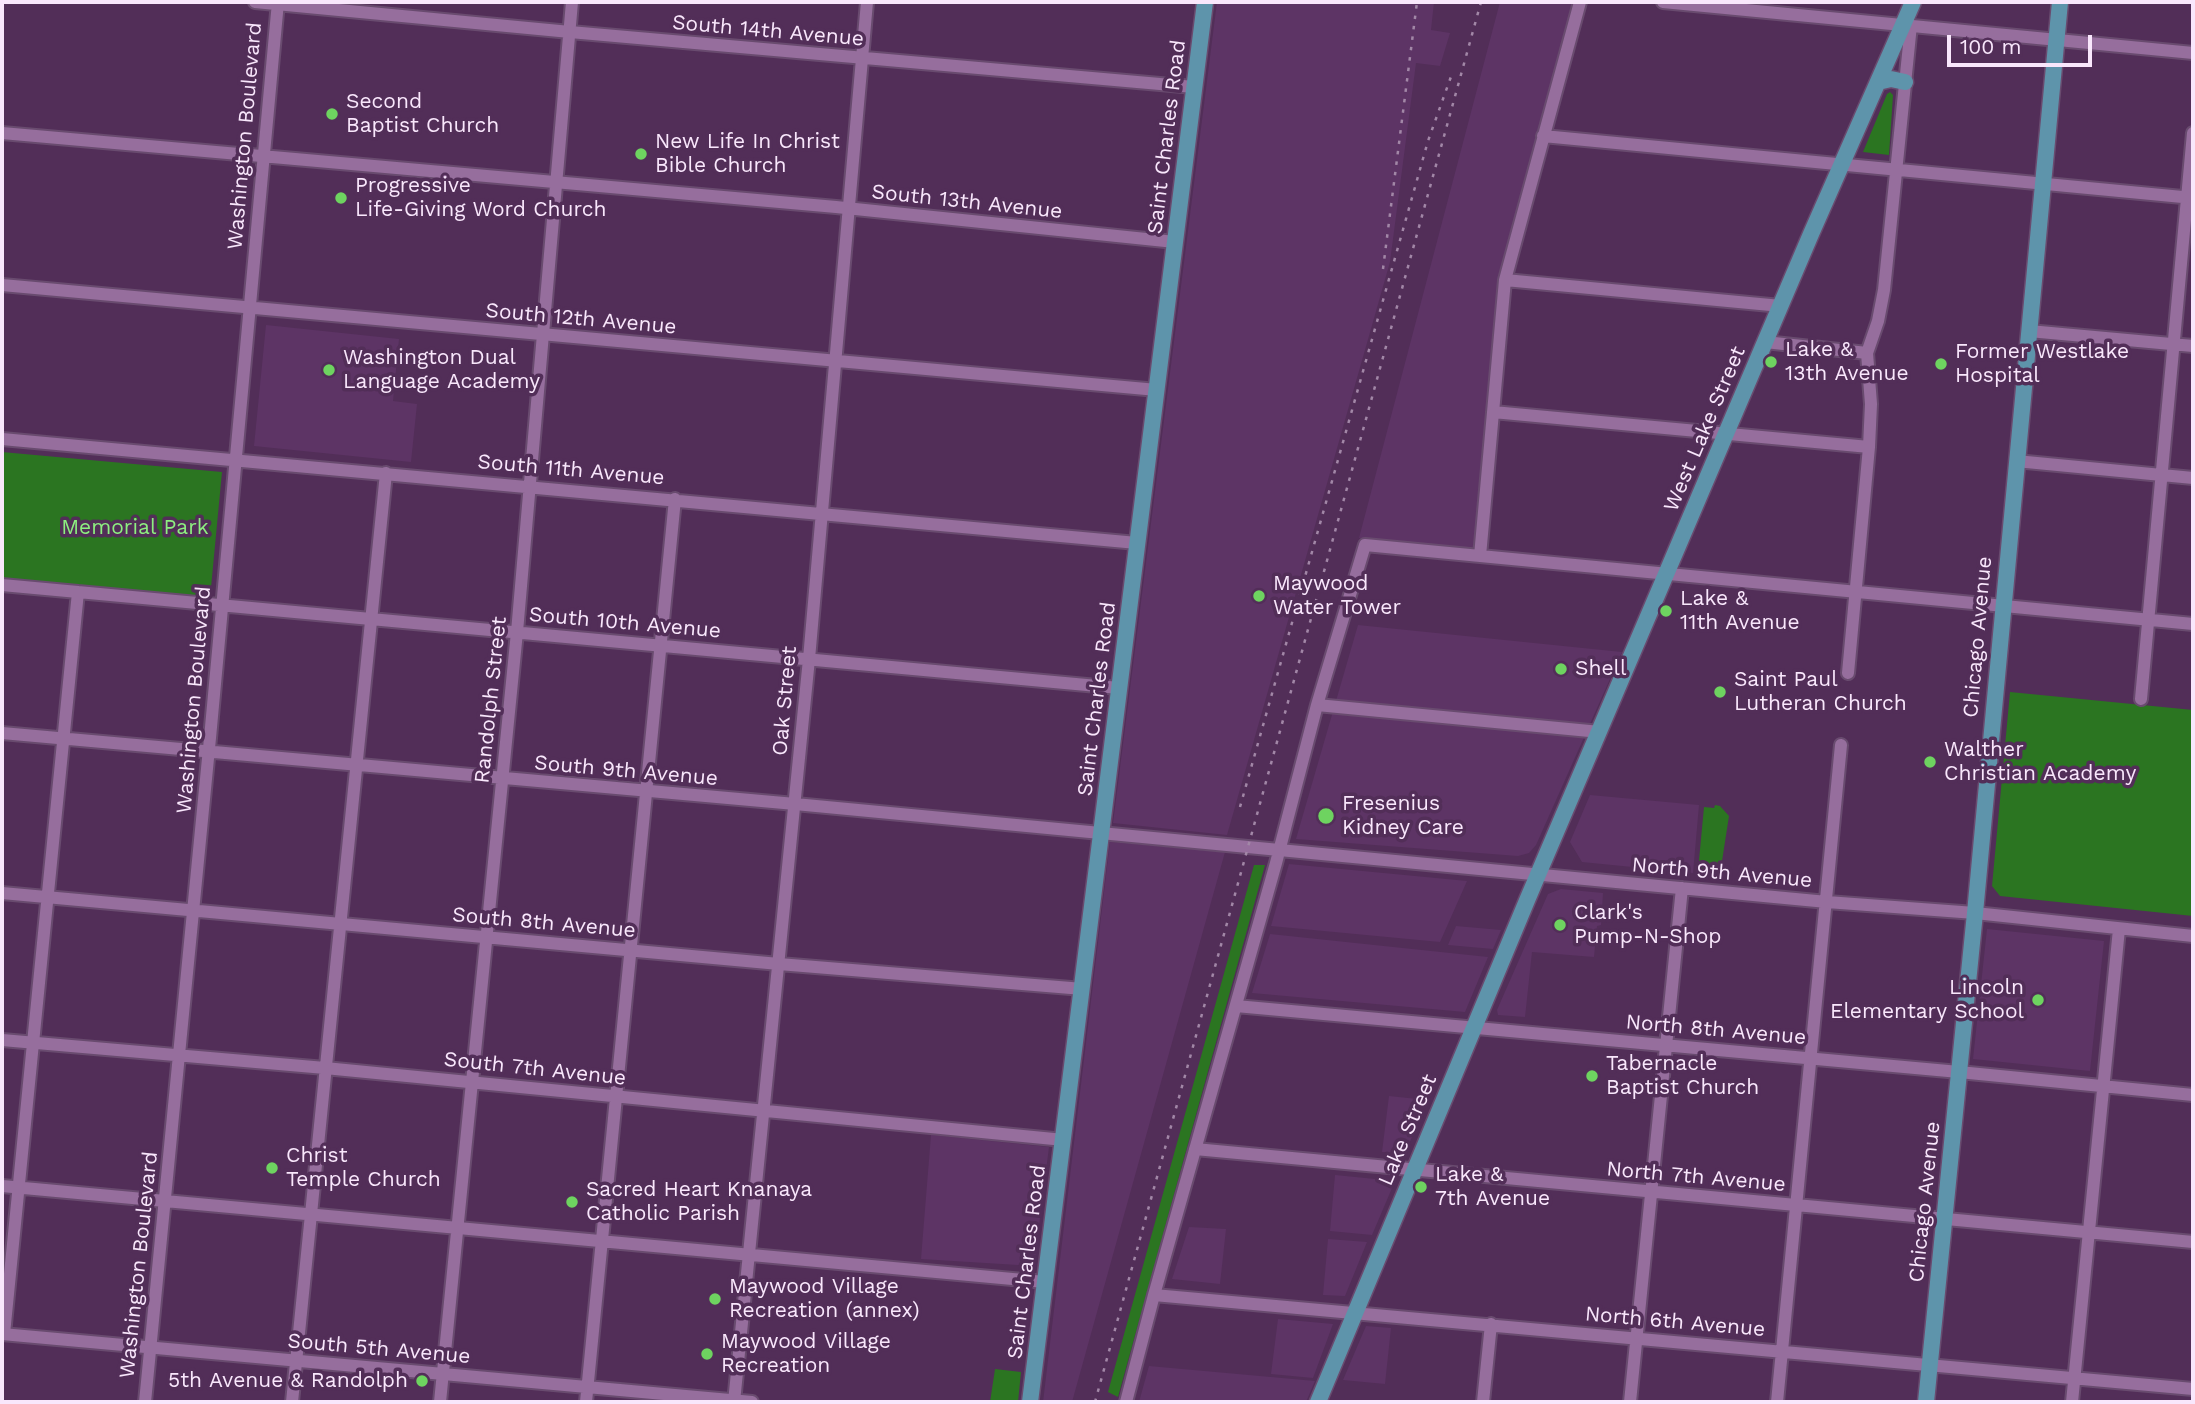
<!DOCTYPE html>
<style>
body{margin:0}
#map{position:relative;width:2195px;height:1404px;overflow:hidden;background:#522e58;font-family:"Work Sans",sans-serif}
canvas{display:block}
.frame{position:absolute;inset:0;border:4px solid #f9e7fc;pointer-events:none}
.scale{position:absolute;left:1947px;top:35px;width:145px;height:32px;box-sizing:border-box;border:4px solid #f9e7fc;border-top:0;padding-left:9px;font-size:21px;line-height:24px;white-space:nowrap;color:#f9e7fc;-webkit-text-stroke:5px #522e58;paint-order:stroke}
</style>
<div id="map">
<canvas width="2195" height="1404"></canvas>
<div class="frame"></div>
<div class="scale">100 m</div>
</div>
<script>
const context = document.querySelector('canvas').getContext('2d');
context.lineJoin = 'round';
function fillPath(path, color) {
  context.fillStyle = color;
  context.fill(path, 'evenodd');
}
function shape(rows) {
  const path = new Path2D();
  for (const r of rows) {
    path.moveTo(r[0], r[1]);
    for (let i = 2; i < r.length; i += 2) path.lineTo(r[i], r[i + 1]);
  }
  return path;
}
function strokePath(path, color, width, dash) {
  context.strokeStyle = color;
  context.lineWidth = width;
  context.lineCap = dash ? 'butt' : 'round';
  context.setLineDash(dash || []);
  context.stroke(path);
}
function label(font, color, halo, rows, align = 'center') {
  context.font = font + ' "Work Sans",sans-serif';
  context.lineWidth = 7;
  context.setLineDash([]);
  context.textBaseline = 'middle';
  context.strokeStyle = halo;
  context.fillStyle = color;
  for (const [text, x, y, turn = 0] of rows) {
    context.save();
    context.translate(x, y);
    context.rotate((+turn || 0) * Math.PI / 180);
    context.textAlign = isNaN(turn) ? turn : align;
    if (halo) context.strokeText(text, 0, 0);
    context.fillText(text, 0, 0);
    context.restore();
  }
}
const built = shape([
 [1217,2,1434,2,1431,30,1450,33,1440,66,1416,63,1390,262,1227,835,1113,823],
 [1500,2,1574,2,1502,265,1476,550,1359,538],
 [266,325,399,339,393,401,417,404,411,462,254,446],
 [1358,625,1622,652,1536,845,1529,853,1518,856,1296,839],
 [1590,795,1699,805,1693,873,1582,862,1570,842],
 [1110,842,1225,852,1072,1402,1043,1402],
 [1289,864,1394,874,1467,881,1440,942,1271,926],
 [1561,889,1603,893,1601,925,1597,926,1594,957,1532,952,1525,1017,1498,1015,1497,1010,1548,894],
 [1456,926,1501,930,1493,949,1448,945],
 [1987,929,2104,941,2090,1071,1973,1059],
 [1270,934,1488,957,1465,1012,1252,993],
 [1389,1096,1427,1100,1405,1154,1382,1152],
 [931,1135,1049,1147,1034,1266,921,1259],
 [1335,1175,1395,1181,1372,1235,1330,1231],
 [1189,1227,1226,1229,1220,1284,1172,1279],
 [1328,1239,1367,1242,1345,1296,1323,1295],
 [1278,1319,1333,1324,1313,1378,1271,1374],
 [1366,1326,1391,1328,1385,1384,1343,1380],
 [1149,1366,1315,1381,1306,1402,1139,1402]
]);
const green = shape([
 [1890,92,1893,95,1889,155,1863,152,1887,94],
 [2,452,222,472,210,598,2,579],
 [2010,692,2193,710,2193,916,2000,896,1992,886],
 [1715,805,1720,806,1729,816,1720,874,1698,871,1704,807,1714,808],
 [1254,865,1265,865,1118,1397,1108,1392],
 [995,1369,1021,1372,1018,1402,990,1402]
]);
const minor = shape([
 [255,2,570,32,1194,87],
 [1663,2,2193,53],
 [2,133,836,207,1175,242],
 [1543,136,2193,198],
 [1505,280,1781,306],
 [2,285,1157,390],
 [2029,331,2193,346],
 [1765,342,1867,353],
 [1493,412,1869,447],
 [2,439,1137,543],
 [2016,461,2193,478],
 [1480,556,1505,280,1580,2],
 [2,585,1119,688],
 [1848,673,1869,447,1871,404,1867,353,1878,321,1884,290,1911,25],
 [2141,699,2193,133],
 [1317,705,1600,732],
 [2,733,795,804,1827,902,1975,913,2193,936],
 [2,893,779,964,1083,989],
 [1236,1006,1959,1072,2193,1095],
 [2,1040,325,1068,1064,1140],
 [1195,1149,2193,1242],
 [2,1186,1045,1282],
 [1154,1295,2193,1389],
 [2,1334,752,1402],
 [4,1334,78,592],
 [145,1402,210,738,278,2],
 [292,1402,386,473],
 [440,1402,517,632,572,2],
 [586,1402,675,499],
 [734,1402,809,659,867,2],
 [1126,1402,1154,1295,1276,863,1317,705,1365,545,2193,624],
 [1483,1402,1491,1324],
 [1630,1402,1682,888],
 [1777,1402,1841,745],
 [2072,1402,2119,929]
]);
const major = shape([
 [1878,82,1891,79,1905,82],
 [1030,1402,1205,2],
 [1318,1402,1528,898,1811,234,1913,2],
 [1926,1402,1975,913,2060,2]
]);
const rail = shape([
 [1383,269,1417,2],
 [1240,807,1428,141,1453,71],
 [1095,1402,1481,2]
]);
const markers = [
 [332,114,7,"#6ed360"],
 [641,154,7,"#6ed360"],
 [341,198,7,"#6ed360"],
 [1771,362,7,"#6ed360"],
 [1941,364,7,"#6ed360"],
 [329,370,7,"#6ed360"],
 [1259,596,7,"#6ed360"],
 [1666,611,7,"#6ed360"],
 [1561,669,7,"#6ed360"],
 [1720,692,7,"#6ed360"],
 [1930,762,7,"#6ed360"],
 [1326,816,9,"#6ed360"],
 [1560,925,7,"#6ed360"],
 [2038,1000,7,"#6ed360"],
 [1592,1076,7,"#6ed360"],
 [272,1168,7,"#6ed360"],
 [1421,1187,7,"#6ed360"],
 [572,1202,7,"#6ed360"],
 [715,1299,7,"#6ed360"],
 [707,1354,7,"#6ed360"],
 [422,1381,7,"#6ed360"]
];
const streetNames = [
 ["South 14th Avenue",768,31,5],
 ["Washington Boulevard",245,136,-85],
 ["Saint Charles Road",1167,137,-83],
 ["South 13th Avenue",967,202,6],
 ["South 12th Avenue",581,319,5],
 ["West Lake Street",1705,429,-67],
 ["South 11th Avenue",571,470,5],
 ["South 10th Avenue",625,623,5],
 ["Chicago Avenue",1978,637,-85],
 ["Saint Charles Road",1097,699,-83],
 ["Washington Boulevard",194,700,-85],
 ["Randolph Street",491,700,-84],
 ["Oak Street",785,701,-85],
 ["South 9th Avenue",626,771,5],
 ["North 9th Avenue",1722,873,5],
 ["South 8th Avenue",544,923,5],
 ["North 8th Avenue",1716,1030,5],
 ["South 7th Avenue",535,1069,6],
 ["Lake Street",1408,1130,-67],
 ["North 7th Avenue",1696,1177,5],
 ["Chicago Avenue",1925,1202,-84],
 ["Saint Charles Road",1027,1262,-83],
 ["Washington Boulevard",139,1265,-84],
 ["North 6th Avenue",1675,1322,5],
 ["South 5th Avenue",379,1349,5]
];
const poiNames = [
 ["Second",346,102],
 ["Baptist Church",346,126],
 ["New Life In Christ",655,142],
 ["Bible Church",655,166],
 ["Progressive",355,186],
 ["Life-Giving Word Church",355,210],
 ["Lake &",1785,350],
 ["13th Avenue",1785,374],
 ["Former Westlake",1955,352],
 ["Hospital",1955,376],
 ["Washington Dual",343,358],
 ["Language Academy",343,382],
 ["Maywood",1273,584],
 ["Water Tower",1273,608],
 ["Lake &",1680,599],
 ["11th Avenue",1680,623],
 ["Shell",1575,669],
 ["Saint Paul",1734,680],
 ["Lutheran Church",1734,704],
 ["Walther",1944,750],
 ["Christian Academy",1944,774],
 ["Fresenius",1342,804],
 ["Kidney Care",1342,828],
 ["Clark's",1574,913],
 ["Pump-N-Shop",1574,937],
 ["Lincoln",2024,988,"right"],
 ["Elementary School",2024,1012,"right"],
 ["Tabernacle",1606,1064],
 ["Baptist Church",1606,1088],
 ["Christ",286,1156],
 ["Temple Church",286,1180],
 ["Lake &",1435,1175],
 ["7th Avenue",1435,1199],
 ["Sacred Heart Knanaya",586,1190],
 ["Catholic Parish",586,1214],
 ["Maywood Village",729,1287],
 ["Recreation (annex)",729,1311],
 ["Maywood Village",721,1342],
 ["Recreation",721,1366],
 ["5th Avenue & Randolph",408,1381,"right"]
];
const parkNames = [
 ["Memorial Park",135,528]
];
fillPath(built, '#5d3465');
fillPath(green, '#2b7521');
strokePath(minor, '#694b6f', 16);
strokePath(major, '#694b6f', 19);
strokePath(minor, '#966e9d', 12);
strokePath(major, '#5e94ab', 16);
strokePath(rail, '#a287a7', 2.5, [3.5, 7]);
for (const [x, y, r, color] of markers) {
  const dot = new Path2D();
  dot.arc(x, y, r, 0, 2 * Math.PI);
  context.fillStyle = color;
  context.fill(dot);
  strokePath(dot, '#522e58', 2.5);
}
label('21px', '#f9e7fc', '#522e58', streetNames);
label('21px', '#f9e7fc', '#522e58', poiNames, 'left');
label('21px', '#8def80', '#522e58', parkNames);
</script>
